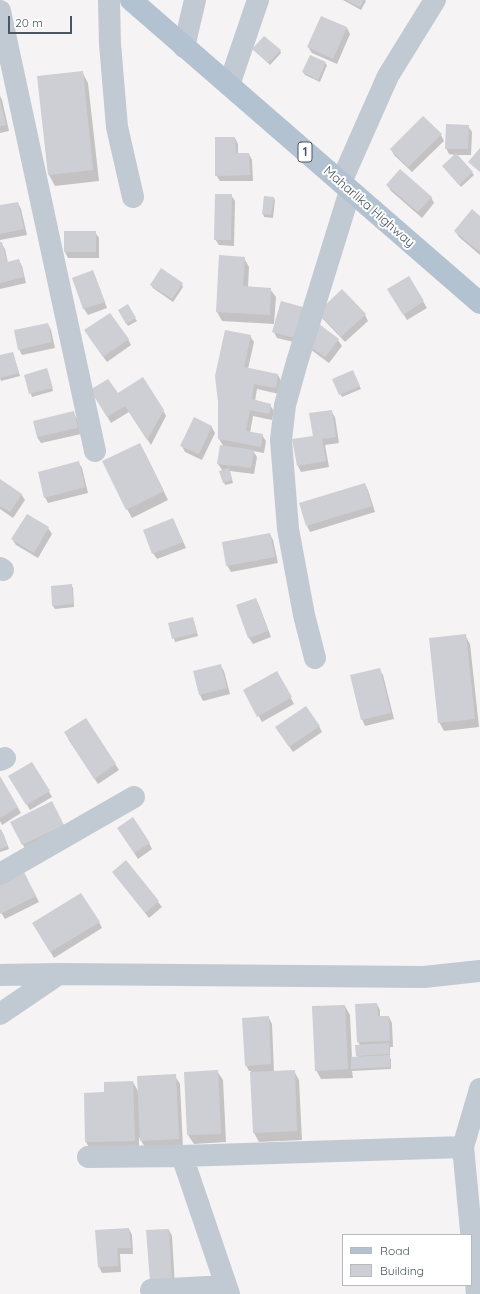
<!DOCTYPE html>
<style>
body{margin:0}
#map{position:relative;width:480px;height:1294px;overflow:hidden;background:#f5f3f3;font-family:Quicksand,sans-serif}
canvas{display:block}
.legend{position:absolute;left:342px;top:1234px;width:130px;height:52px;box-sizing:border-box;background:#fff;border:1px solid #b7bbc0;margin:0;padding:5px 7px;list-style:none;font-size:12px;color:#4a5661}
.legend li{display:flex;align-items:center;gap:8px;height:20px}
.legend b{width:20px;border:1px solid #b7bbc0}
.scale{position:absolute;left:8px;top:16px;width:64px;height:18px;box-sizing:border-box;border:2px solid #4a5661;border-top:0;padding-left:5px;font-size:12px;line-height:14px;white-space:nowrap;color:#4a5661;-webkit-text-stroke:3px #fff;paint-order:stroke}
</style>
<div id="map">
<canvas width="480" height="1294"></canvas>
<ul class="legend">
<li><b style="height:5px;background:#b3c2d1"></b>Road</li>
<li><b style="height:11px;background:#cdcfd5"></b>Building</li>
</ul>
<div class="scale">20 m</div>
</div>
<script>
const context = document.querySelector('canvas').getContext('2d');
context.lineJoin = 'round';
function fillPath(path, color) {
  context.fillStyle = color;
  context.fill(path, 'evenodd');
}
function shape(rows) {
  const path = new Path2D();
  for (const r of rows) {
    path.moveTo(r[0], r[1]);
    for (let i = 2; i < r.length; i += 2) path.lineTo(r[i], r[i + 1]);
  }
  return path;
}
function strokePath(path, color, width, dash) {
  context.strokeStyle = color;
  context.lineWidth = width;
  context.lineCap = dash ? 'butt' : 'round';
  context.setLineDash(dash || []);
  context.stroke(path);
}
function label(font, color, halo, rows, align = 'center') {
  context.font = font + ' Quicksand,sans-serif';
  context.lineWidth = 4;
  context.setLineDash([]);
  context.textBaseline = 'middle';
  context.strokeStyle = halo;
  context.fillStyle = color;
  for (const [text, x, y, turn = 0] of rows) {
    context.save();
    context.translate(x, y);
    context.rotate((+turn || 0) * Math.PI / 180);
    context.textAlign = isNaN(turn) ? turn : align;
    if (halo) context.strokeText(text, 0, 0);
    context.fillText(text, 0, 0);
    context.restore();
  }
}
const shadow = shape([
 [343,0,365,0,366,1,361,10],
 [347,28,350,34,337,64,312,53,308,47],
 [253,49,280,50,281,53,270,65],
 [325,63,327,65,320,82,305,75,303,72],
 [82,72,88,83,99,181,55,186,49,175],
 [0,96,2,100,9,131,0,133],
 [468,126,472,132,471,155,456,155,474,175,461,187,445,169,455,155,449,154,446,148],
 [441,135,444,141,412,172,394,155,391,149],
 [235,138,238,144,238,154,249,154,252,160,253,181,220,181,216,175],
 [387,185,431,197,434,203,422,218,391,191],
 [231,195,235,201,234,246,219,245,215,239],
 [274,198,275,200,273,218,264,217,263,214],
 [18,203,21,209,27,235,0,240,0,206],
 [480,217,480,255,459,237,455,231],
 [65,232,95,232,99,238,99,258,68,258,65,252],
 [0,243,1,243,5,249,8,263,19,260,22,266,26,283,0,289],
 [244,258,249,267,248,288,270,289,276,297,274,324,222,321,217,312],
 [93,271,107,308,88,315,84,309,73,278],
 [409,278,427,308,407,320,389,290],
 [182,284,183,287,173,302,153,288,151,285],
 [281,302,298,343,277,338,274,332],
 [127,306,137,321,128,326,119,310],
 [319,312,365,315,368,321,345,342,322,318],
 [48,324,51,330,55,348,22,355,19,349],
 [250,336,254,342,248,369,278,375,281,381,279,394,257,389,255,401,270,405,274,411,272,420,253,416,250,433,262,435,266,441,264,453,253,451,257,457,254,474,230,471,233,483,225,485,224,482,223,471,218,464,224,447,219,439,219,402],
 [89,337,128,339,131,345,107,362],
 [338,340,342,346,329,363,310,349],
 [13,353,20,376,1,381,0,378,0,356],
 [48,372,53,391,32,397,25,376],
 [354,374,361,389,342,397,333,380],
 [92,390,117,394,163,410,166,416,151,445,129,412,111,423],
 [331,411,335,417,339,443,325,445,329,467,301,472,298,466,314,436],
 [74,413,77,419,81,434,41,443,37,437],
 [211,426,215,433,202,460,185,452,182,446],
 [145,453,168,500,132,518,127,509],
 [78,462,82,468,88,493,48,503,45,497],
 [0,480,21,494,25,500,13,518,0,509],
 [365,484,368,490,375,512,310,532,307,526],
 [27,515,48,528,52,534,38,558,16,545,12,539],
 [173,519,186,548,157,559,153,553],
 [270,534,273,540,278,563,231,572,227,565],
 [71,585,73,588,74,607,55,609,53,606],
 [256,599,259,605,271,637,253,644,249,638,238,606],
 [194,621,198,636,175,642,169,623],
 [465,635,470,644,479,727,444,731,439,722],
 [220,665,224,671,230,694,203,701,200,695],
 [379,669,383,675,394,719,365,726,362,719],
 [277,672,294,704,262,722,244,690],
 [86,719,119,770,98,784,68,739],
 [319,726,322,732,293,752,280,733],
 [32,763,52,797,30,810,10,776],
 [0,778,21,813,2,825,0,821],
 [52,803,66,831,26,851,12,822],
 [0,831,3,833,9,849,0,852],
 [122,834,149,843,152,849,138,859],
 [126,862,162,907,149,918,113,872],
 [27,879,39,902,5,919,0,911,0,885],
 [99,922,102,928,54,958,33,923],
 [377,1004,380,1010,380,1017,389,1017,392,1023,393,1047,390,1047,390,1056,389,1057,391,1059,391,1069,352,1071,353,1078,321,1079,316,1070,345,1006,350,1015,352,1058,358,1058,357,1055,360,1045,358,1042],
 [269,1018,272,1024,274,1072,294,1071,299,1080,302,1140,259,1142,254,1133,251,1071,249,1071,246,1065],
 [217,1071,223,1080,226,1142,194,1144,188,1135,185,1073],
 [175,1076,180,1084,183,1148,146,1149,139,1137,139,1150,91,1151,86,1142,105,1093,133,1082,139,1093],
 [129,1229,132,1235,133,1254,120,1254,121,1272,102,1273,99,1267],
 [169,1230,172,1236,175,1287,147,1231]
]);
const building = shape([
 [346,0,364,0,360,7],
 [321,16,347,27,333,59,307,47],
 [264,36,281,50,268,63,252,49],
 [310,55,326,62,318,80,302,72],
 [83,71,93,170,48,175,37,76],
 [0,100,6,125,0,126],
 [423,116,442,134,408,167,390,149],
 [446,124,469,125,468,149,445,149],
 [215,137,235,137,236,153,249,153,250,175,215,176],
 [480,148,480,172,468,162],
 [456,153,473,172,459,185,442,166],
 [400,169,432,197,418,212,386,185],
 [215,194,232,194,231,240,214,240],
 [264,196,274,197,271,215,262,214],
 [18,202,24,229,0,234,0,205],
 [472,209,480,216,480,252,454,231],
 [64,231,96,231,96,252,64,252],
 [0,242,2,242,7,262,19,259,24,277,0,283],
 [219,255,245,257,243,286,271,288,270,315,216,312],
 [161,268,183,283,172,299,150,285],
 [93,270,105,302,83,309,72,278],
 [409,276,424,301,403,315,387,289],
 [342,289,366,314,341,337,318,312],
 [281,301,303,307,295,338,272,332],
 [128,304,136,318,126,324,118,310],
 [110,313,129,339,103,357,84,330],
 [48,323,52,342,18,350,14,330],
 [319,324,339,339,325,357,305,343],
 [225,330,251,335,244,367,278,374,276,388,254,384,252,399,271,404,269,414,250,410,246,431,263,434,261,447,218,439,218,402,215,376],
 [13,352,19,373,0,378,0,355],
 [47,368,53,388,29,394,24,375],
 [353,370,360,386,339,395,332,379],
 [143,377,164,410,147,440,125,406,107,417,90,390,108,379,118,393],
 [332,410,336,437,322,439,326,461,297,466,292,439,313,436,309,413],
 [74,411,78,428,37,437,33,421],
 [194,417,212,426,199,454,180,446],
 [140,443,164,491,126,510,102,461],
 [220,445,254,450,251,468,217,464],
 [79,461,85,487,44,498,38,472],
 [229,468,232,480,223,483,219,471],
 [0,479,22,494,10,512,0,506],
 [365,483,372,506,306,526,299,503],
 [27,514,49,527,34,553,11,539],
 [173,518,183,542,152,554,143,530],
 [270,533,275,557,226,566,222,542],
 [72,584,73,604,52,606,51,586],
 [256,598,268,631,248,638,236,605],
 [193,617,197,633,172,639,168,623],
 [466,634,475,719,438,723,429,638],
 [221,664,227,688,199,695,193,671],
 [380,668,391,713,361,720,350,675],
 [277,671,292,697,257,717,243,690],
 [306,706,320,726,289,747,275,727],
 [86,718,116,764,94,779,64,732],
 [32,762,50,791,26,805,8,776],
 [0,776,18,807,0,818],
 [52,801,64,825,22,845,10,822],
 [133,817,150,843,134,853,117,828],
 [1,829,8,846,0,849,0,830],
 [126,860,159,901,145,913,112,872],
 [24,872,36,896,0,914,0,884],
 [81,893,100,922,50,952,32,923],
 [377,1003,378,1016,389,1016,390,1041,357,1042,355,1004],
 [345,1005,348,1069,315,1071,312,1006],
 [269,1016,271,1064,245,1066,242,1018],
 [389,1043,389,1054,356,1056,355,1045],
 [390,1055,390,1067,351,1069,351,1057],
 [218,1070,221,1134,187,1135,184,1072],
 [295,1070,297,1131,253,1133,250,1072],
 [176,1074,179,1139,140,1141,137,1076],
 [133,1081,135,1141,85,1142,84,1093,104,1092,104,1082],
 [129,1228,131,1248,117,1248,118,1266,98,1267,95,1230],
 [169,1229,172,1281,150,1282,146,1230]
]);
const minor = shape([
 [109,0,110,44,117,127,133,197],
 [0,11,95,451],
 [184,47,195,0],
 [229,85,258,0],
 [341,182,388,76,435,0],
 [0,568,3,570],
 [315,658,304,615,288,529,281,440,285,405,297,362,350,191],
 [0,760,5,758],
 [0,874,134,797],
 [0,975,59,974,424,977,480,971],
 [0,1014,59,974],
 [463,1147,477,1294],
 [182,1156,229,1294],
 [88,1157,182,1156,463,1147,480,1089],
 [151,1290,226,1286]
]);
const major = shape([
 [131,0,480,303]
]);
const shields = [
 [305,152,14]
];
const shieldNames = [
 ["1",305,152]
];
const streetNames = [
 ["Maharlika Highway",369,207,41]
];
fillPath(shadow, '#0003');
fillPath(building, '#cdcfd5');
strokePath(minor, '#c1cad2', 22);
strokePath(major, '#b3c2d1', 22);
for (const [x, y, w] of shields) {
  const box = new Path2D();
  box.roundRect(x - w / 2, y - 10, w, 20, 3);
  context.fillStyle = '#fff';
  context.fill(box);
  strokePath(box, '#4a5661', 1);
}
label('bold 12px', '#4a5661', null, shieldNames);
label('13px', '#4a5661', '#fff', streetNames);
</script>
